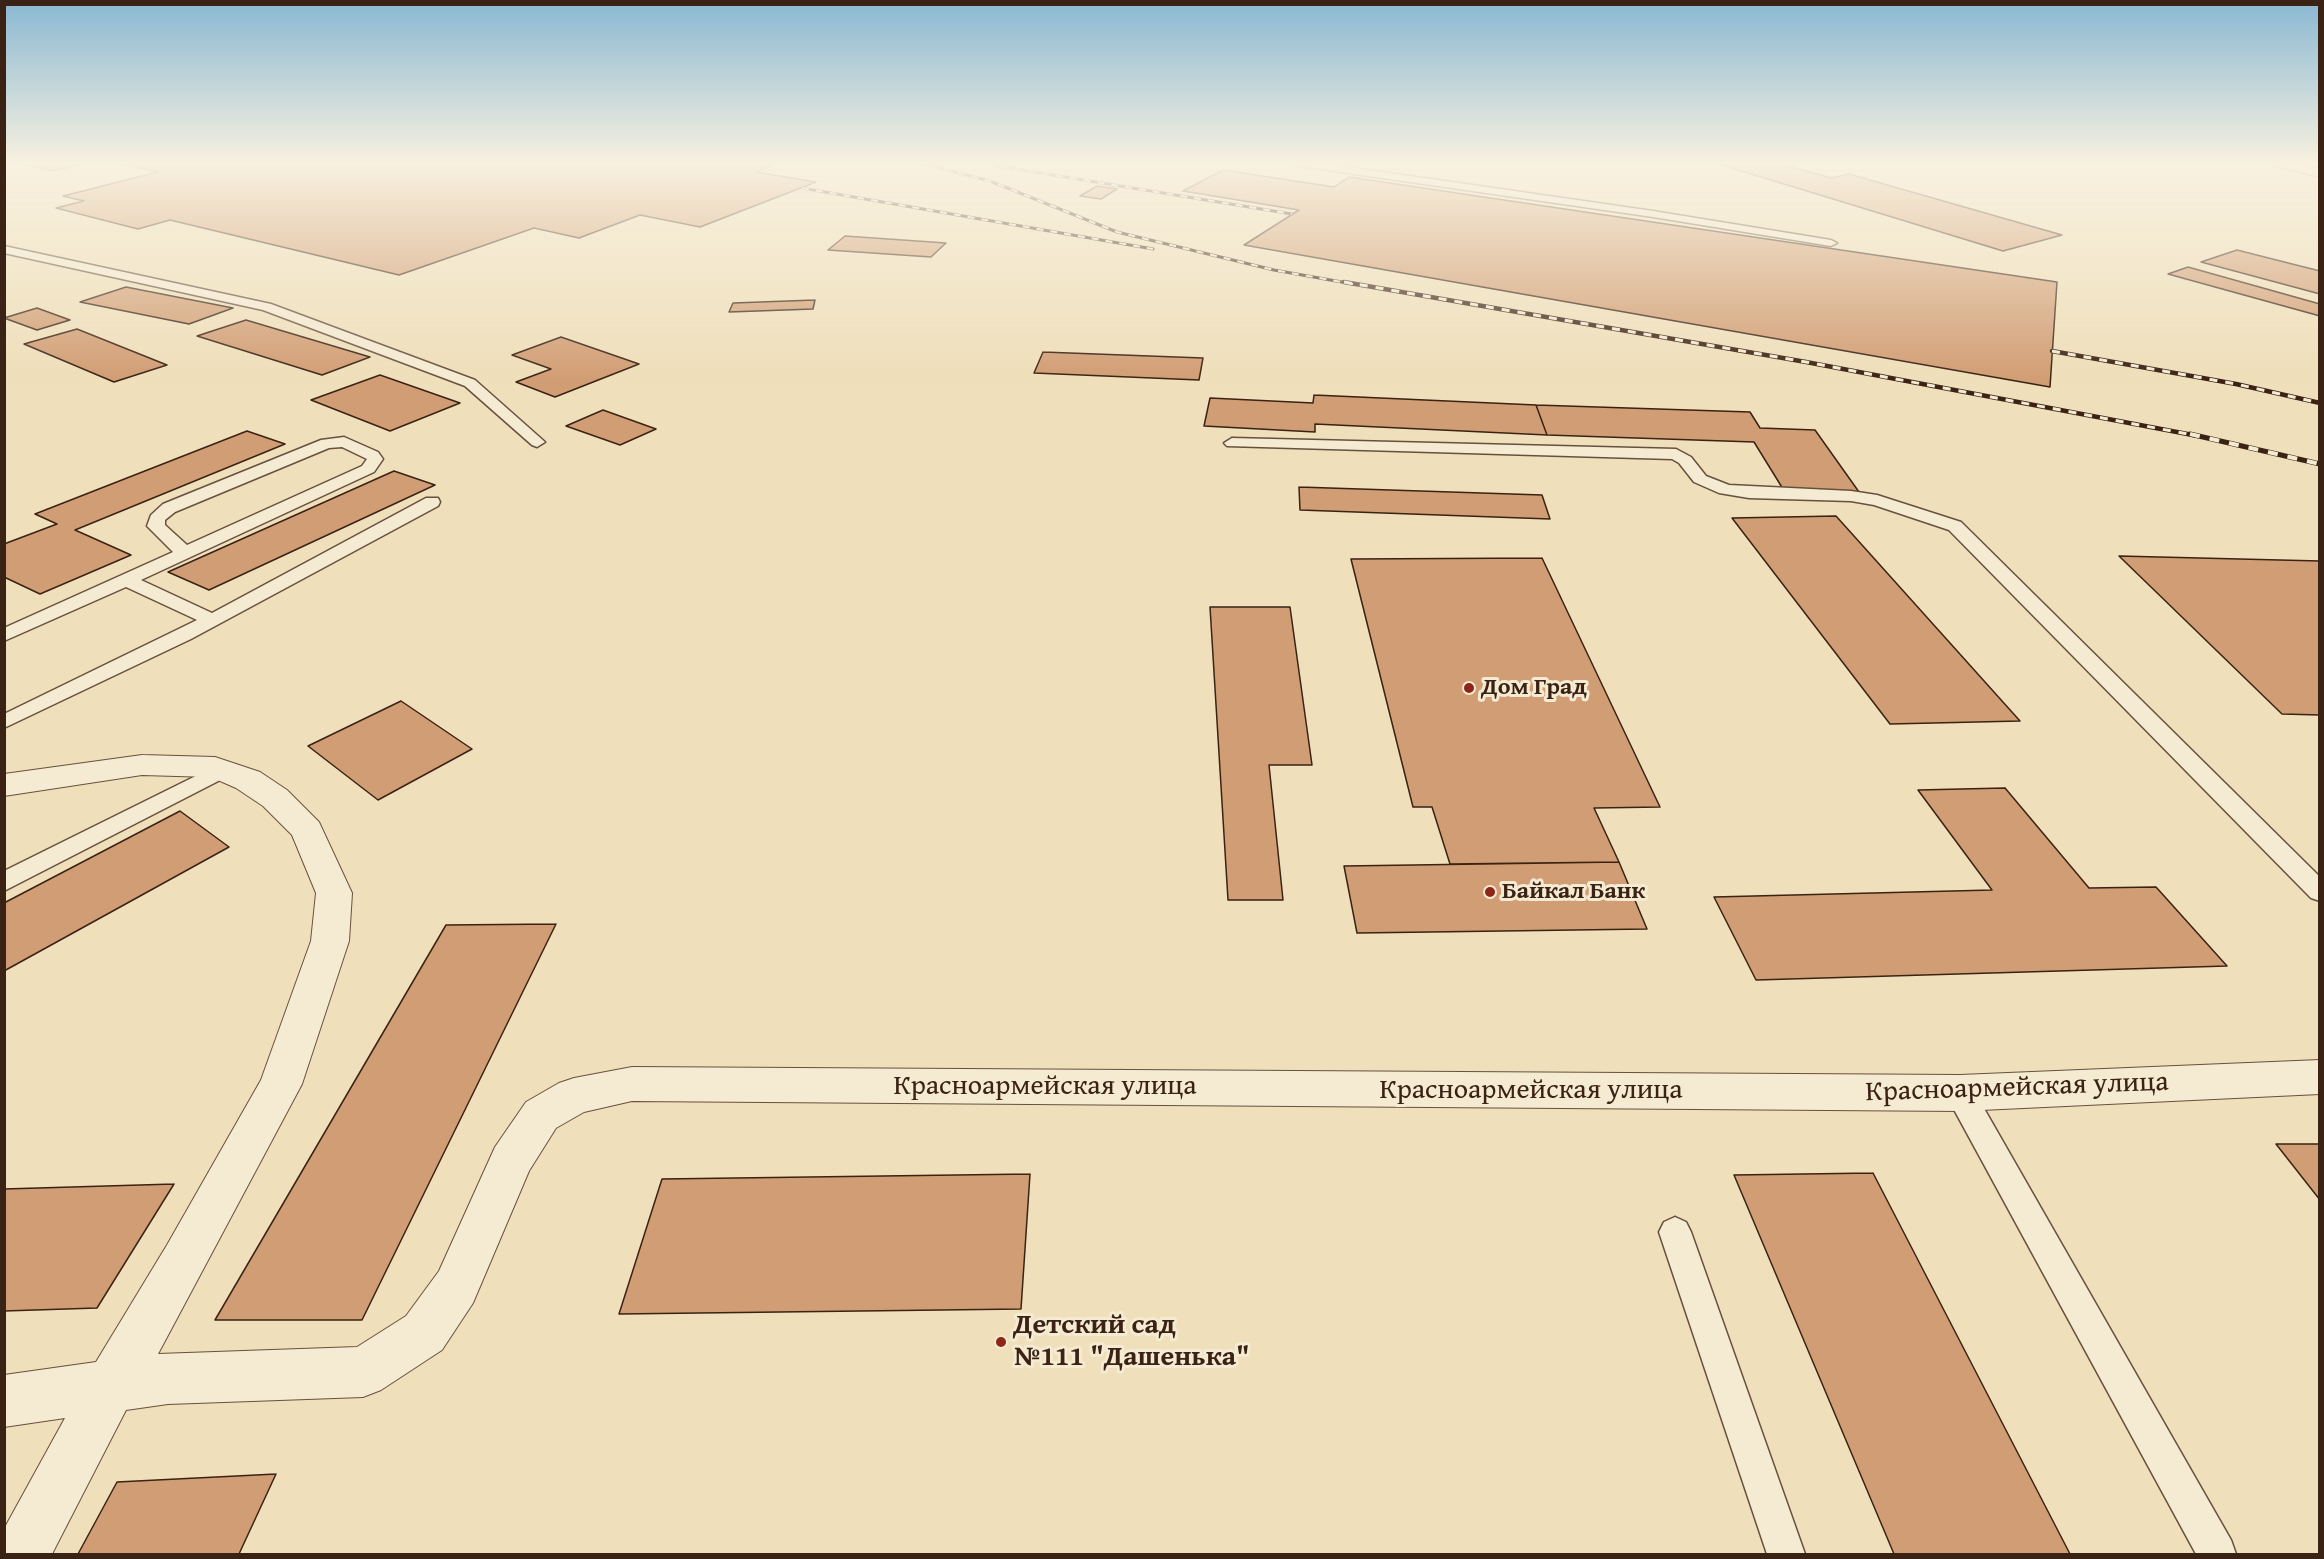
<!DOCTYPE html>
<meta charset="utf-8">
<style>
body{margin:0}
#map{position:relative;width:2324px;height:1559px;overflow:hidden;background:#efdfba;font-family:"Gentium Book Plus",serif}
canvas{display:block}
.frame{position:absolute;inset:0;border:6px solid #3a2214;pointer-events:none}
</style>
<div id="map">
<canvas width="2324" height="1559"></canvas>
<div class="frame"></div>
</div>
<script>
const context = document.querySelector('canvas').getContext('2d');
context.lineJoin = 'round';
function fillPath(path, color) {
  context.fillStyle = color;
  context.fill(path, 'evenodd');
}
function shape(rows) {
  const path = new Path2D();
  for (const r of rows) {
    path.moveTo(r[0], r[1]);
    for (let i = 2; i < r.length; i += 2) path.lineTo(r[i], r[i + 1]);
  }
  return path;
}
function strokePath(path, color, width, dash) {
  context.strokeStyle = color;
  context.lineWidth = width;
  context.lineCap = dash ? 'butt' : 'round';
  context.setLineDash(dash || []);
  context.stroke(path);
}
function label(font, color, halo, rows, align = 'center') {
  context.font = font + ' "Gentium Book Plus",serif';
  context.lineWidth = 6;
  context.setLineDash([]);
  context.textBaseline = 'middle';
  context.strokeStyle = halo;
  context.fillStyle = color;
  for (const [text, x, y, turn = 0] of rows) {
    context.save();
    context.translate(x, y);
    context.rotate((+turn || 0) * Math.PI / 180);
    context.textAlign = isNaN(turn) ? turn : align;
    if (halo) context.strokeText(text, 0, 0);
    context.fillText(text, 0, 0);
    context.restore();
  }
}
const building = shape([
 [34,162,91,162,53,171,24,164,34,162],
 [112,162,782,162,756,172,816,182,700,227,640,215,579,238,534,228,399,275,170,220,138,229,56,208,84,201,63,196,158,172,112,162],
 [1712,162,1776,162,1831,178,1849,174,2062,235,2003,251,1712,162],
 [1223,170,1334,187,1349,177,2057,282,2050,387,1244,245,1299,210,1183,191,1223,170],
 [1097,186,1117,189,1101,199,1080,196,1097,186],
 [845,236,946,243,931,257,828,250,845,236],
 [2237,250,2320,271,2320,294,2201,262,2237,250],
 [2188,267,2320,304,2320,316,2168,274,2188,267],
 [126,287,233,308,189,324,80,302,126,287],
 [815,300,813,309,729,312,733,303,815,300],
 [37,308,70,320,37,330,4,318,37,308],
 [246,320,370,357,322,375,197,336,246,320],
 [77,329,167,365,114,382,24,344,77,329],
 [561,337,639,364,555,397,516,382,551,369,512,355,561,337],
 [1043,352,1203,358,1199,380,1034,373,1043,352],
 [380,375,460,403,390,431,311,400,380,375],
 [1314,395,1536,405,1547,435,1315,424,1315,432,1204,426,1210,398,1313,403,1314,395],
 [1536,405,1750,412,1760,428,1815,430,1859,492,1783,489,1754,442,1547,435,1536,405],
 [603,410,656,429,620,445,566,426,603,410],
 [247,431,285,444,75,530,131,555,40,594,4,577,4,544,57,524,35,514,247,431],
 [394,471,435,485,209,590,168,572,394,471],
 [1299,487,1542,495,1550,519,1300,510,1299,487],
 [1836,516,2020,721,1890,724,1732,518,1836,516],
 [2119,556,2320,561,2320,715,2282,714,2119,556],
 [1542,558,1660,807,1594,808,1619,862,1450,864,1432,807,1413,807,1351,559,1542,558],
 [1210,607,1290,607,1312,765,1269,765,1283,900,1228,900,1210,607],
 [401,701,472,749,378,800,308,746,401,701],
 [2005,788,2089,888,2156,887,2227,966,1756,980,1714,897,1992,890,1918,790,2005,788],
 [180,811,229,847,4,971,4,903,180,811],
 [1619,862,1647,929,1357,933,1344,866,1619,862],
 [556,924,362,1320,215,1320,446,925,556,924],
 [2276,1144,2320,1144,2320,1200,2276,1144],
 [1873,1173,2070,1554,1894,1554,1734,1175,1873,1173],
 [1030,1174,1021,1309,619,1314,662,1179,1030,1174],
 [174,1184,97,1308,4,1311,4,1189,174,1184],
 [276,1474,239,1554,78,1554,117,1482,276,1474]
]);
const lane = shape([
 [1287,162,1313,162,1653,211,1831,240,1837,243,1831,246,1653,217,1292,165,1287,162],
 [4,246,271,304,475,380,545,442,537,447,532,445,465,386,263,310,4,253,4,246],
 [344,437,378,452,383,459,374,472,141,580,212,613,426,498,438,498,440,502,438,506,191,639,4,728,4,714,197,620,126,587,4,641,4,628,173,552,147,526,151,515,163,504,321,440,344,437],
 [342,447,367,459,362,466,187,545,165,525,165,520,175,512,329,448,342,447],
 [1232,438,1676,449,1691,457,1706,476,1729,485,1851,491,1877,495,1961,522,2320,877,2320,901,2311,898,1949,530,1874,505,1851,501,1749,498,1719,493,1694,482,1679,463,1672,459,1227,446,1224,443,1232,438],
 [222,763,230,765,233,770,230,775,4,891,4,871,222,763],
 [1960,1081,1970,1084,2231,1540,2236,1554,2196,1554,1945,1093,1950,1084,1960,1081],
 [1675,1217,1686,1222,1691,1232,1805,1554,1767,1554,1659,1232,1664,1222,1675,1217]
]);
const street = shape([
 [2268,162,2293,162,2320,169,2320,177,2270,165,2268,162],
 [142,755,215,757,260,772,287,790,319,822,352,893,349,941,302,1084,158,1354,357,1347,406,1316,439,1271,495,1147,526,1102,559,1083,574,1078,632,1067,1960,1075,2320,1060,2320,1094,1960,1111,632,1101,584,1112,556,1128,529,1171,473,1303,442,1350,381,1390,363,1397,168,1404,126,1410,52,1554,4,1554,4,1529,65,1418,4,1427,4,1375,96,1362,167,1245,261,1080,311,941,316,893,292,835,263,806,236,788,211,777,142,775,4,796,4,774,142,755]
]);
const railFar2 = shape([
 [917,162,990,181,1117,232,1274,270,1353,284],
 [973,162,1292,214],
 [802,188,1153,249]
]);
const railFar1 = shape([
 [1344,282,1806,362,2198,436],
 [2052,351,2236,384,2320,403]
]);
const rail = shape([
 [2190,434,2320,464]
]);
const markers = [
 [1469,688,6,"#8f2418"],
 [1490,892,6,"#8f2418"],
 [1001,1342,6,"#8f2418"]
];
const poiNames = [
 ["Дом Град",1481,688],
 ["Байкал Банк",1502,892]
];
const nearStreetnames = [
 ["Красноармейская улица",1045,1087],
 ["Красноармейская улица",2017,1088,-2],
 ["Красноармейская улица",1531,1091]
];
const nearPoinames = [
 ["Детский сад",1013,1326],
 ["№111 \"Дашенька\"",1013,1358]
];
fillPath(building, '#d19d74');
strokePath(building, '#3a2214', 1.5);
strokePath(lane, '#67513e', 3);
strokePath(street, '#67513e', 2);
fillPath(lane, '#f5ead2');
fillPath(street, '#f5ead2');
strokePath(railFar2, '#3a2214', 3);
strokePath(railFar1, '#3a2214', 4.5);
strokePath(rail, '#3a2214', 5);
strokePath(railFar2, '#f5ead2', 2, [7]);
strokePath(railFar1, '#f5ead2', 3, [8]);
strokePath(rail, '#f5ead2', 4, [10]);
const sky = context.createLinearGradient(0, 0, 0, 380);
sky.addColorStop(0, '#89b8d2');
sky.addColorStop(0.43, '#f8f1e0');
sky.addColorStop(1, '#f8f1e000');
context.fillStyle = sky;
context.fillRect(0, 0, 2324, 380);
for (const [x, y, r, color] of markers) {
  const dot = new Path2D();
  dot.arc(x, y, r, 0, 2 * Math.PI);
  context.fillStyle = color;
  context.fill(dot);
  strokePath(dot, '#f5ead2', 2);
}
label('bold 24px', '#3a2214', '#f5ead2', poiNames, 'left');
label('28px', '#3a2214', '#f5ead2', nearStreetnames);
label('bold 28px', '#3a2214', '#f5ead2', nearPoinames, 'left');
</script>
